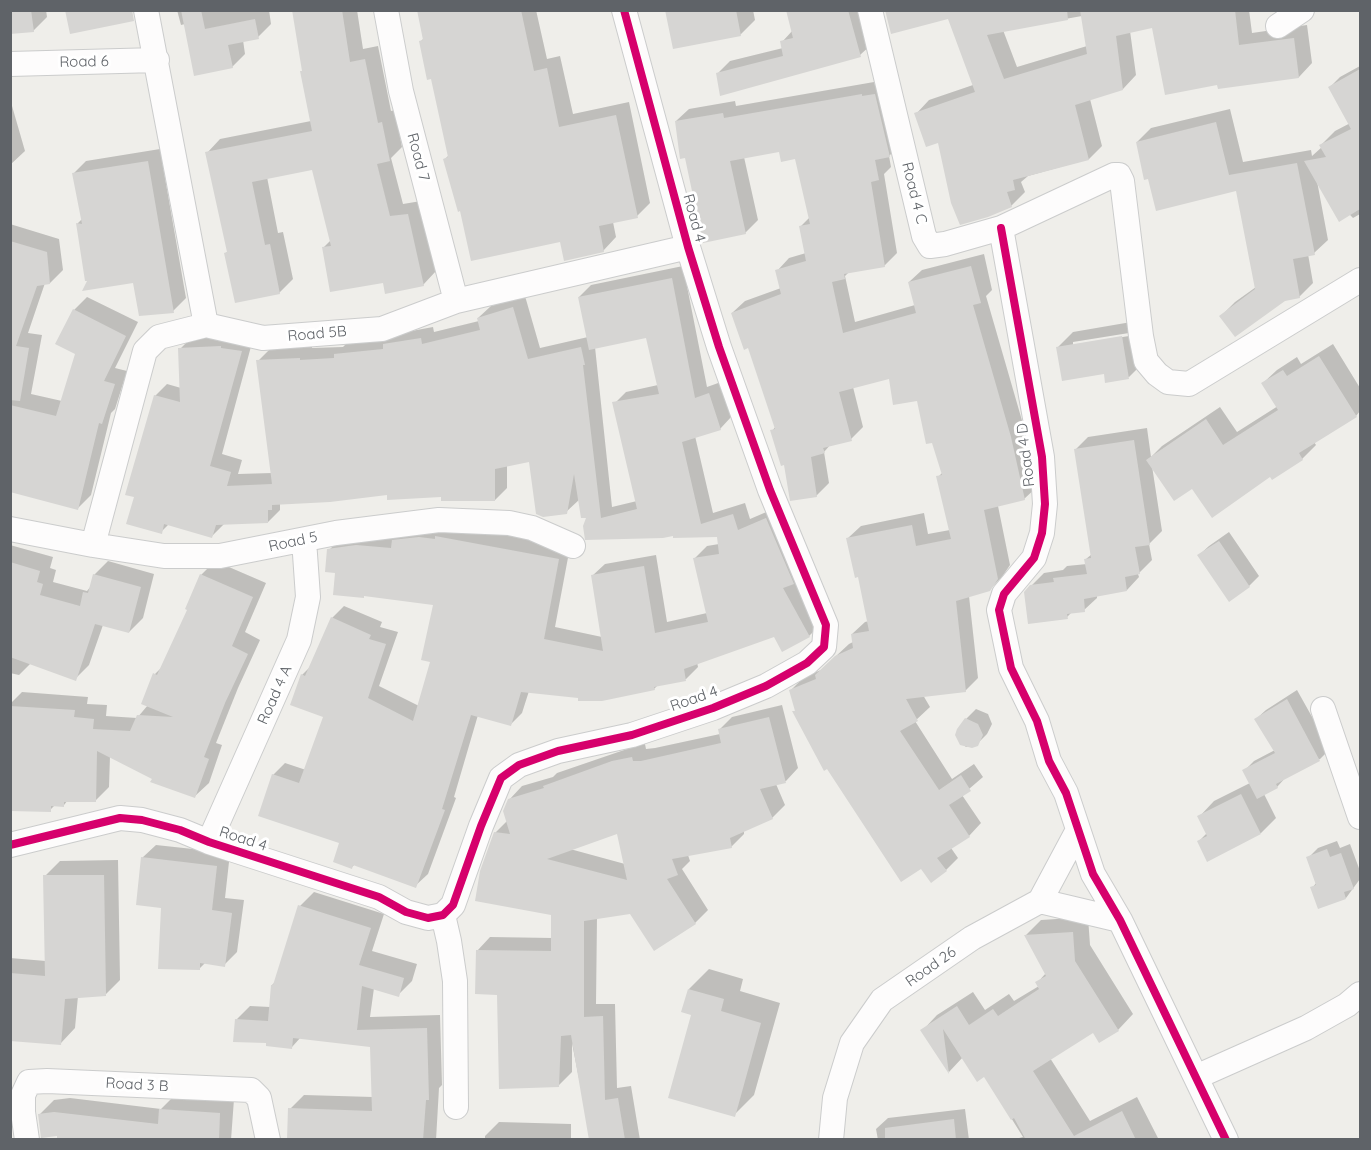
<!DOCTYPE html>
<style>
body{margin:0}
#map{position:relative;width:1371px;height:1150px;overflow:hidden;background:#efeeea;font-family:Quicksand,sans-serif}
canvas{display:block}
.frame{position:absolute;inset:0;border:12px solid #5f6368;pointer-events:none}
</style>
<div id="map">
<canvas width="1371" height="1150"></canvas>
<div class="frame"></div>
</div>
<script>
const context = document.querySelector('canvas').getContext('2d');
context.lineJoin = 'round';
function fillPath(path, color) {
  context.fillStyle = color;
  context.fill(path, 'evenodd');
}
function shape(rows) {
  const path = new Path2D();
  for (const r of rows) {
    path.moveTo(r[0], r[1]);
    for (let i = 2; i < r.length; i += 2) path.lineTo(r[i], r[i + 1]);
  }
  return path;
}
function strokePath(path, color, width, dash) {
  context.strokeStyle = color;
  context.lineWidth = width;
  context.lineCap = dash ? 'butt' : 'round';
  context.setLineDash(dash || []);
  context.stroke(path);
}
function label(font, color, halo, rows, align = 'center') {
  context.font = font + ' Quicksand,sans-serif';
  context.lineWidth = 6;
  context.setLineDash([]);
  context.textBaseline = 'middle';
  context.strokeStyle = halo;
  context.fillStyle = color;
  for (const [text, x, y, turn = 0] of rows) {
    context.save();
    context.translate(x, y);
    context.rotate((+turn || 0) * Math.PI / 180);
    context.textAlign = isNaN(turn) ? turn : align;
    if (halo) context.strokeText(text, 0, 0);
    context.fillText(text, 0, 0);
    context.restore();
  }
}
const shadow = shape([
 [10,10,46,10,47,17,33,31],
 [177,10,269,10,271,24,258,37,243,40,245,54,232,67,185,24,181,25],
 [294,10,357,10,363,49,378,46,391,111,395,110,402,147,391,158,403,204,421,201,436,271,423,285,384,281,323,248,331,240,313,168,267,177,278,233,283,232,293,279,279,293,226,253,228,251,207,153,220,139,311,121],
 [419,10,536,10,547,59,560,56,573,114,629,102,650,203,637,216,613,222,616,237,603,251,461,209,445,159,449,155,432,77,421,41,424,38],
 [668,10,753,10,755,20,740,35],
 [788,10,863,10,872,44,860,55,718,73,730,61,783,48,782,42,793,30],
 [886,10,1249,10,1252,33,1307,25,1312,63,1299,77,1219,83,1153,26,1130,31,1136,75,1123,89,1090,99,1102,146,1089,159,1028,176,1021,182,1025,192,1011,206,939,141,916,114,929,100,973,85,949,17],
 [1082,16,1087,46,1017,67,1003,30],
 [1360,66,1360,107,1346,115,1330,87,1340,77],
 [874,82,875,85,888,82,902,143,889,156,891,167,884,174,897,253,884,266,850,271,845,276,855,322,915,305,909,282,922,270,984,254,992,290,986,296,1023,424,1037,487,1024,499,998,506,1010,565,1002,577,989,590,969,596,978,678,965,691,923,695,930,707,915,721,952,779,974,764,983,777,962,795,981,823,969,836,951,848,958,858,946,870,794,712,796,709,792,689,804,677,821,670,849,644,853,642,852,634,865,622,869,621,859,576,848,538,861,526,924,513,928,534,950,530,938,477,943,472,918,400,890,377,853,387,863,427,851,439,831,444,824,452,829,483,816,496,785,463,772,431,776,426,749,346,732,313,745,301,781,288,777,271,789,258,806,253,800,227,810,217,796,157,780,150,744,157,758,220,745,233,686,156,676,121,689,109,735,101,736,106],
 [10,99,25,151,10,165],
 [1230,109,1243,162,1311,150,1312,156,1322,147,1321,145,1335,131,1360,118,1360,214,1353,218,1317,181,1328,240,1314,253,1308,254,1313,283,1299,297,1221,316,1235,302,1256,287,1238,190,1149,177,1137,142,1151,128],
 [160,149,186,298,173,311,135,281,77,224,83,218,74,173,86,161],
 [10,224,59,239,63,270,50,283,45,283,28,333,42,335,31,394,62,401,77,353,74,310,87,297,138,322,115,368,127,371,115,409,111,413,91,495,78,508,10,491],
 [683,266,707,387,721,382,732,416,720,429,695,436,713,513,745,503,750,519,778,507,821,624,809,636,775,635,697,662,698,667,686,679,658,685,654,689,579,697,529,691,522,713,510,725,478,715,454,797,456,798,428,874,415,886,355,864,352,867,341,842,273,775,285,763,306,770,325,716,302,675,310,667,332,618,344,606,382,622,380,627,398,632,379,686,419,706,432,661,435,604,337,572,329,550,341,538,448,524,570,547,555,627,602,637,592,576,605,564,656,555,667,622,707,613,695,558,707,546,719,544,718,536,674,534,588,516,580,499,566,512,530,460,507,465,507,488,495,500,389,493,280,503,280,510,268,522,224,524,212,536,169,524,161,532,135,496,155,396,167,384,181,388,180,349,192,337,253,339,222,454,242,460,238,474,272,473,258,361,270,349,312,346,312,348,343,347,347,343,433,327,434,332,479,321,478,318,491,306,525,296,540,348,588,337,579,297,591,285],
 [647,336,658,385,626,392,614,404,637,501,612,507,595,347],
 [1137,321,1144,362,1129,377,1105,372,1058,347,1073,332],
 [1129,333,1129,336,1073,345,1073,342],
 [1333,344,1360,388,1360,411,1356,416,1314,442,1316,445,1302,459,1270,475,1193,487,1152,466,1162,531,1149,544,1152,560,1138,574,1139,577,1127,590,1097,595,1097,598,1084,610,1073,611,1067,617,1031,586,1044,573,1063,570,1067,566,1087,564,1086,559,1092,554,1076,449,1088,437,1147,428,1151,457,1162,446,1220,407,1237,432,1278,406,1263,383,1277,370,1297,357,1301,364],
 [1229,532,1259,576,1249,586,1229,600,1199,555,1209,546],
 [10,545,53,557,50,568,56,570,53,582,87,591,91,586,94,575,108,561,154,574,143,618,129,632,103,625,89,665,75,679,31,663,19,675,10,673],
 [215,561,266,583,245,632,260,640,238,688,216,743,222,745,209,783,195,796,110,756,109,787,95,801,68,800,64,805,55,805,50,810,10,748,10,704,22,692,88,697,87,704,107,705,106,716,137,718,148,705,155,674,162,667,189,609,201,575],
 [1297,690,1330,749,1320,759,1287,776,1277,787,1264,794,1276,818,1261,833,1198,842,1207,833,1199,817,1214,801,1250,783,1244,771,1254,761,1275,750,1256,719,1266,710],
 [782,705,798,768,786,781,776,784,785,805,772,818,744,830,744,834,731,847,688,855,690,861,682,869,708,910,695,923,655,949,630,912,597,917,596,1004,615,1004,617,1088,631,1086,640,1140,591,1140,572,1043,572,1072,559,1085,498,993,477,951,490,937,553,938,553,914,495,833,507,821,509,800,522,786,553,777,557,773,627,749,645,744,646,749,655,748,720,734,719,730,732,717],
 [618,832,625,864,570,849],
 [976,709,988,714,992,724,987,734,977,744,966,747,958,740,966,719],
 [1337,841,1340,848,1350,844,1360,871,1360,879,1346,898,1312,888,1317,882,1308,858,1318,848],
 [156,845,230,853,225,898,244,900,237,952,224,965,206,962,199,969,162,906,142,858],
 [118,860,120,980,105,995,78,996,75,1028,61,1043,10,1040,10,958,46,961,45,876,60,861],
 [314,892,384,914,372,951,417,964,412,981,398,995,374,988,370,1017,440,1015,442,1085,439,1088,436,1140,289,1140,290,1109,304,1095,373,1097,372,1046,301,1037,292,1047,268,1042,236,1020,250,1006,270,1007,272,985,275,982,300,906],
 [1088,917,1090,945,1133,1014,1118,1030,1100,1041,1094,1031,1050,1058,1090,1121,1137,1097,1159,1140,1011,1140,1023,1137,985,1076,963,1057,949,1072,922,1031,937,1015,973,992,985,1010,1009,994,1014,1001,1039,986,1037,983,1046,973,1026,935,1041,920],
 [709,969,743,979,740,991,780,1003,754,1095,734,1115,693,1014,689,989],
 [10,1090,13,1090,11,1140,10,1140],
 [175,1095,234,1099,231,1140,58,1140,59,1134,40,1114,54,1100,70,1098,161,1109],
 [965,1109,969,1140,878,1140,876,1129,888,1118],
 [499,1122,571,1124,571,1140,485,1140,485,1136]
]);
const building = shape([
 [10,10,31,10,34,32,10,34],
 [65,10,132,10,134,21,70,34],
 [181,10,201,10,205,29,255,19,259,39,228,45,233,68,194,76],
 [292,10,342,10,350,62,365,59,378,123,382,122,390,161,377,164,390,216,408,214,424,286,385,294,383,283,330,292,322,247,331,246,312,170,252,182,265,245,270,244,280,294,235,303,224,253,227,252,205,152,312,131,300,71,302,71],
 [417,10,521,10,534,71,547,68,559,127,616,115,638,218,599,226,604,252,564,261,560,242,471,261,460,211,458,212,443,159,448,157,431,79,427,80,419,41,423,40],
 [665,10,736,10,741,36,673,49],
 [786,10,848,10,861,57,720,96,716,73,783,56,780,41,793,38],
 [885,10,1067,10,1068,20,987,35,1004,79,1087,54,1080,10,1235,10,1239,45,1294,38,1299,78,1218,89,1217,85,1165,95,1152,28,1116,36,1123,90,1075,105,1089,160,1013,180,1015,190,1007,192,1012,207,988,217,960,225,951,203,938,143,926,147,914,113,975,92,948,19,891,34],
 [1360,69,1360,209,1339,222,1304,161,1326,157,1319,145,1351,129,1328,87],
 [862,94,862,96,875,94,890,157,875,160,879,180,871,182,885,267,844,274,845,279,832,282,843,333,916,313,908,282,971,266,981,303,973,305,1011,437,1025,500,984,510,998,579,990,591,956,601,966,692,906,699,918,721,900,731,939,790,961,775,971,791,949,805,970,837,937,858,947,871,931,883,921,869,901,882,827,769,824,771,792,711,795,711,789,690,816,679,815,675,835,656,853,648,851,634,869,631,858,577,855,578,846,538,912,525,916,546,951,539,936,476,942,475,932,443,926,444,917,401,893,405,889,379,839,392,852,441,823,448,825,453,811,457,817,497,790,501,784,465,781,466,770,430,775,429,748,348,744,350,731,313,781,294,775,270,806,261,799,226,810,224,795,159,781,162,779,152,730,161,746,234,703,243,685,158,680,159,675,121,723,113,724,118],
 [1216,122,1229,175,1297,163,1315,255,1293,259,1300,298,1285,301,1235,337,1219,316,1255,289,1236,191,1156,211,1148,179,1144,180,1136,142],
 [148,161,174,313,139,316,133,283,82,291,87,281,85,281,76,223,82,224,72,173],
 [10,241,47,252,50,284,37,286,16,346,29,348,20,401,10,400],
 [672,278,695,398,709,393,721,430,682,442,701,524,733,514,738,530,766,518,794,584,783,588,810,637,782,652,774,637,684,669,686,681,654,687,655,690,602,701,578,701,578,698,521,692,511,726,471,715,442,809,445,810,416,888,353,865,352,869,333,862,339,843,258,816,272,774,299,783,323,717,290,705,301,674,305,676,331,617,371,635,369,639,386,644,368,698,413,721,430,662,421,660,433,605,364,596,364,598,333,595,335,573,325,572,327,549,356,545,391,548,392,540,419,537,435,539,435,536,559,559,544,639,603,651,591,575,644,566,655,633,708,622,693,558,719,554,717,537,673,538,673,536,663,538,585,540,583,526,586,518,581,518,574,474,567,514,543,517,536,514,529,462,495,469,495,501,441,501,441,497,387,500,387,495,330,502,272,505,272,510,268,510,268,523,216,525,212,538,164,524,162,534,126,524,134,497,125,495,154,395,180,402,178,348,221,346,221,348,242,351,210,466,231,472,227,486,272,484,256,360,300,358,300,360,334,358,334,354,383,349,383,344,421,338,422,344,480,330,477,318,513,307,528,359,581,347,585,365,583,365,601,518,637,509,612,402,659,394,646,338,589,350,578,297],
 [73,309,126,336,104,381,115,384,102,424,99,423,78,510,10,492,10,405,56,416,75,354,55,344],
 [1122,336,1129,379,1105,383,1104,374,1062,381,1056,347],
 [1319,356,1357,417,1299,453,1303,460,1272,480,1270,477,1212,518,1192,489,1174,501,1146,460,1206,419,1223,445,1278,410,1261,383,1283,370,1287,376],
 [1134,440,1150,545,1135,547,1140,574,1125,577,1127,591,1084,599,1085,612,1067,614,1068,619,1028,624,1024,592,1030,585,1054,582,1053,578,1087,574,1084,559,1091,558,1074,449],
 [1219,541,1250,587,1229,602,1197,555],
 [10,562,40,571,37,582,43,584,40,595,80,606,83,592,88,593,93,574,141,587,129,633,95,624,76,681,10,657],
 [200,574,253,597,232,646,248,654,225,703,204,757,209,759,195,798,150,782,152,779,97,751,96,802,64,802,64,807,51,806,51,812,10,811,10,706,75,710,74,717,94,719,93,729,130,731,137,715,173,717,141,704,153,673,157,675,187,610,185,609],
 [1287,699,1320,761,1276,784,1278,788,1257,799,1242,770,1275,753,1254,719],
 [769,717,786,783,760,789,773,819,730,838,732,848,672,859,678,875,667,879,696,924,654,951,630,914,584,921,584,1017,603,1016,605,1100,618,1098,625,1140,589,1140,571,1035,561,1036,559,1087,499,1089,497,995,475,994,476,950,551,951,551,915,475,901,480,871,494,832,510,834,503,811,508,799,544,788,543,786,612,761,632,757,633,761,641,761,721,743,718,729],
 [617,834,627,880,547,859],
 [965,718,978,724,983,735,978,746,972,748,960,745,955,735,957,729],
 [1241,794,1261,834,1207,862,1197,841,1207,836,1197,816],
 [1327,849,1330,857,1341,853,1354,889,1344,892,1346,899,1318,909,1310,887,1316,885,1306,857],
 [141,857,217,866,212,910,232,913,225,967,200,963,200,970,158,969,161,908,136,905],
 [43,875,104,875,106,996,65,999,61,1045,10,1041,10,973,45,976],
 [298,905,371,928,359,965,404,978,399,997,362,986,357,1030,427,1028,429,1100,426,1100,423,1140,287,1140,288,1108,372,1111,370,1047,293,1038,292,1049,266,1046,266,1043,233,1042,235,1019,268,1021,271,985,273,985],
 [1073,932,1075,961,1119,1031,1099,1043,1093,1033,1033,1071,1074,1136,1122,1111,1136,1140,1026,1140,1014,1118,1011,1120,984,1077,977,1082,943,1029,949,1074,920,1030,957,1006,969,1025,993,1009,998,1016,1039,989,1035,982,1046,976,1024,935],
 [688,989,724,999,721,1011,761,1023,735,1117,668,1098,691,1015,681,1012],
 [159,1109,220,1113,219,1140,57,1140,57,1136,41,1138,38,1114,54,1112,158,1124],
 [954,1119,956,1140,885,1140,885,1128]
]);
const street = shape([
 [146,10,206,325],
 [386,10,401,91,456,301],
 [870,10,924,236,930,246,945,244,1001,228,1114,175,1119,175,1122,181,1141,336,1146,361,1157,374,1168,382,1189,384,1360,280],
 [1278,26,1302,10],
 [10,64,157,60],
 [1001,228,1042,457,1045,504,1042,533,1034,558,1004,594,999,610,1011,668,1037,721,1049,761,1066,793,1093,874,1120,920,1226,1140],
 [10,529,93,545,164,556,220,556,336,533,439,520,509,523,532,528,573,546],
 [93,545,145,351,159,337,206,325,263,338,382,329,456,301,688,247],
 [1323,709,1360,817],
 [209,842,299,640,308,597,304,540],
 [10,845,120,818,142,820,180,830,209,842,379,897,406,912,428,918,443,915,453,905,481,826,501,778,519,765,558,751,632,735,713,708,766,686,807,663,824,647,826,625,770,490,719,347,688,247,624,10],
 [1040,901,1078,830],
 [443,915,449,941,455,981,456,1107],
 [1196,1077,1306,1028,1347,1005,1360,994],
 [27,1140,23,1112,23,1095,29,1082,47,1081,251,1090,259,1098,268,1140],
 [831,1140,835,1098,852,1043,882,1000,972,938,1040,901,1120,920]
]);
const cycleway = shape([
 [1001,228,1042,457,1045,504,1042,533,1034,558,1004,594,999,610,1011,668,1037,721,1049,761,1066,793,1093,874,1120,920,1226,1140],
 [10,845,120,818,142,820,180,830,209,842,379,897,406,912,428,918,443,915,453,905,481,826,501,778,519,765,558,751,632,735,713,708,766,686,807,663,824,647,826,625,770,490,719,347,688,247,624,10]
]);
const streetNames = [
 ["Road 6",84,62,-1],
 ["Road 7",418,157,75],
 ["Road 4 C",914,193,76],
 ["Road 4",694,218,75],
 ["Road 5B",317,334,-5],
 ["Road 4 D",1026,455,-97],
 ["Road 5",293,542,-12],
 ["Road 4 A",275,695,-66],
 ["Road 4",694,699,-19],
 ["Road 4",243,839,18],
 ["Road 26",931,967,-35],
 ["Road 3 B",137,1085,3]
];
fillPath(shadow, '#0003');
fillPath(building, '#d6d5d3');
strokePath(street, '#cbcccc', 26);
strokePath(street, '#fdfcfc', 24);
strokePath(cycleway, '#d6006c', 8);
label('15px', '#5f6368', '#fff', streetNames);
</script>
